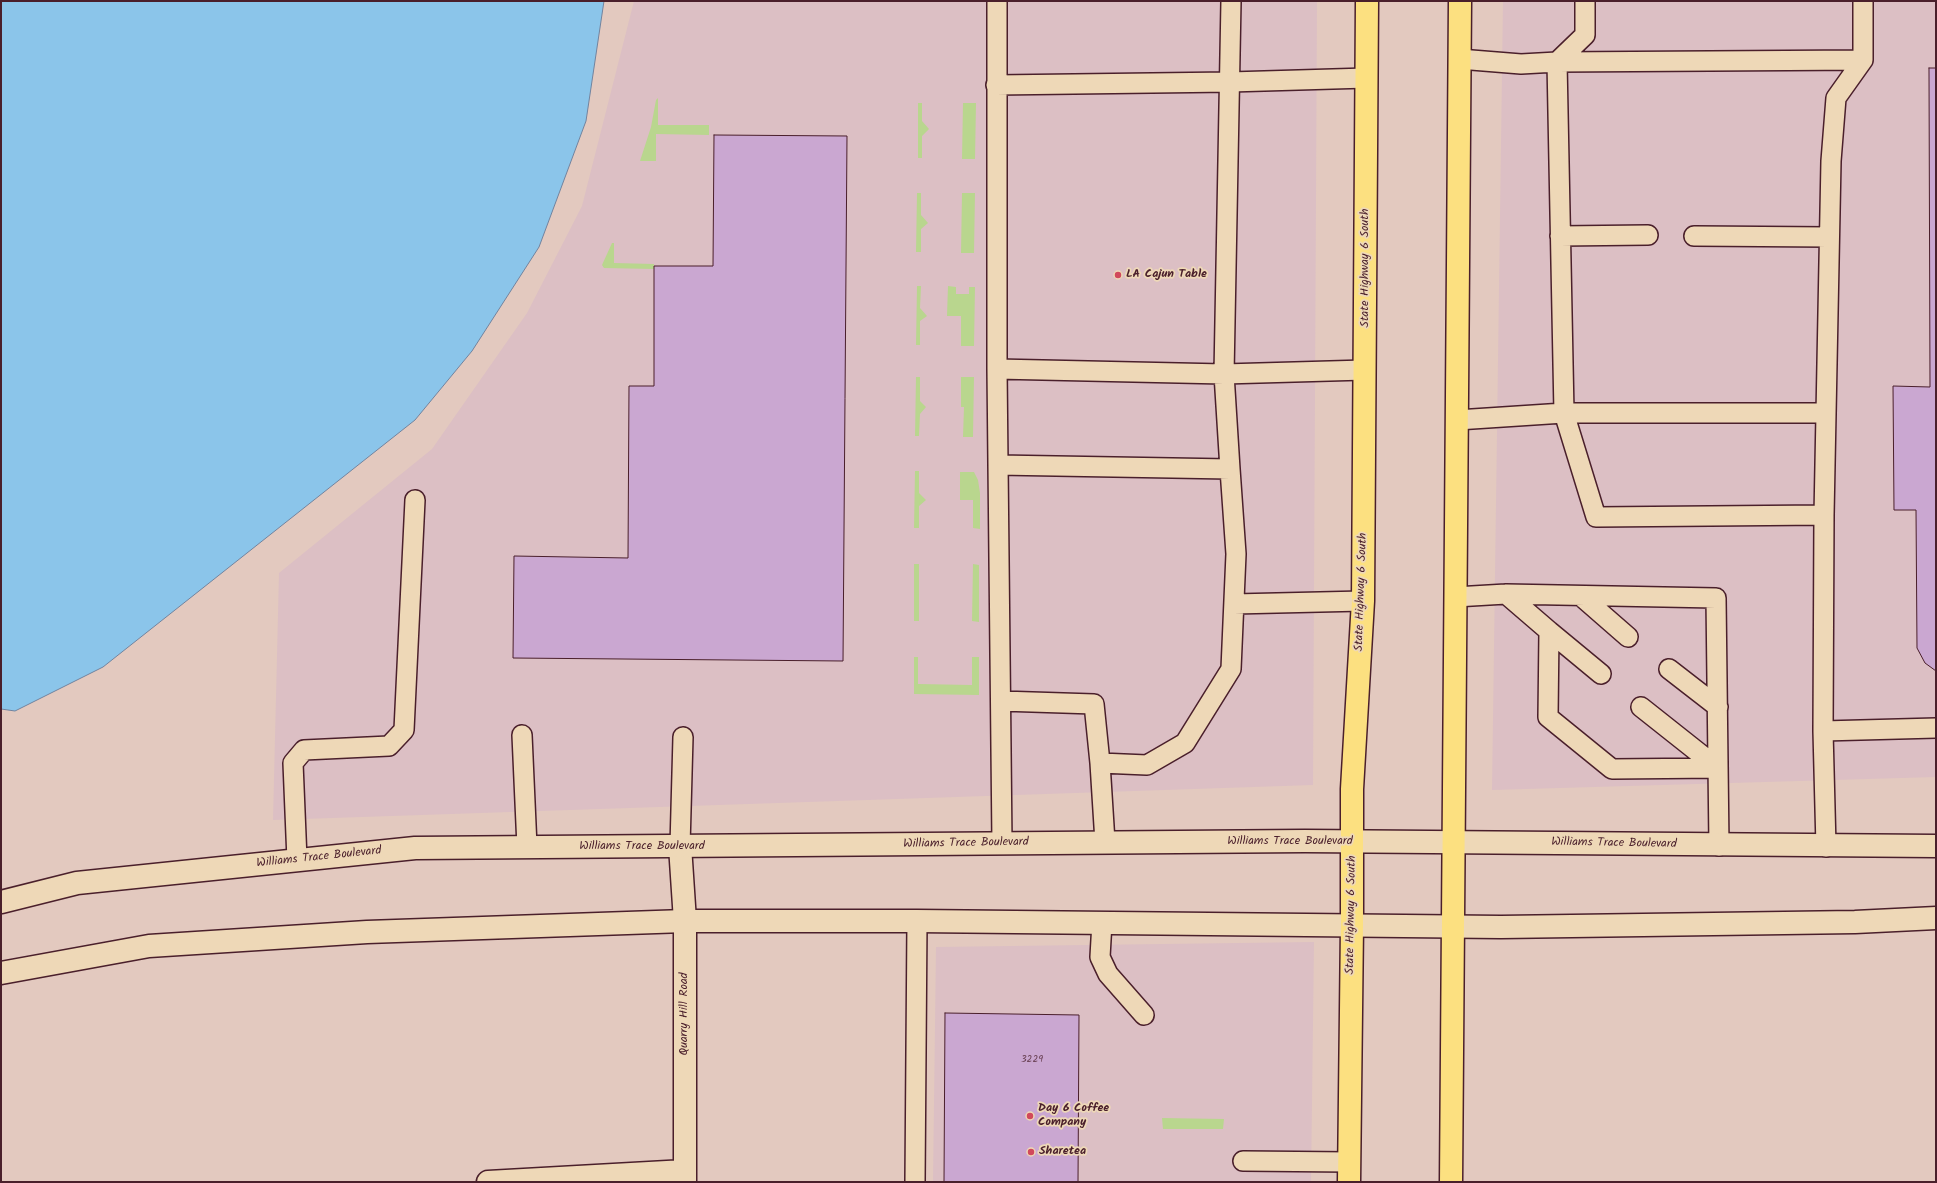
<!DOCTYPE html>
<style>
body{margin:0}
#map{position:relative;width:1937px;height:1183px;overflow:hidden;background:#e3c9bf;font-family:Kalam,sans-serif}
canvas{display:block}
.frame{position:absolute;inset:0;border:2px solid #4a1f2b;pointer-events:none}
</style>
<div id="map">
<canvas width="1937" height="1183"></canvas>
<div class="frame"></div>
</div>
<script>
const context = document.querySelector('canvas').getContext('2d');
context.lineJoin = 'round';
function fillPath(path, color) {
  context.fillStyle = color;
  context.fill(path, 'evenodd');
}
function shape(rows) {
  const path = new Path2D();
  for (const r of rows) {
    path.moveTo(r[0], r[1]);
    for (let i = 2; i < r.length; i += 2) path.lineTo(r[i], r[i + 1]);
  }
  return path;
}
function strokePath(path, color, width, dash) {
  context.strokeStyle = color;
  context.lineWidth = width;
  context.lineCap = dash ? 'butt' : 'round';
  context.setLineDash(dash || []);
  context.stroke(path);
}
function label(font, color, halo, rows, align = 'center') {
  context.font = font + ' Kalam,sans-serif';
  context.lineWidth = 3.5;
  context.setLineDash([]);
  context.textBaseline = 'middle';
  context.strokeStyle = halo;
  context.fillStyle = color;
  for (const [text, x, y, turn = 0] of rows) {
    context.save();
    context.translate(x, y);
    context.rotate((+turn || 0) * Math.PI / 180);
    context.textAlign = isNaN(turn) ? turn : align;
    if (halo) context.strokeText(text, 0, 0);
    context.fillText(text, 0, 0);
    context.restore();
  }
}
const built = shape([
 [634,1,1317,1,1313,785,273,820,279,573,432,449,527,313,582,206],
 [1503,1,1936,1,1936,777,1492,790],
 [1314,942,1311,1182,933,1182,936,947]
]);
const green = shape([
 [658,98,658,125,709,125,709,135,656,134,656,161,640,161,651,127,656,100],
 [918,103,922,103,922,121,929,129,922,136,922,158,918,158],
 [963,103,976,103,975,159,962,159],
 [917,193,921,193,921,215,928,223,921,229,921,252,916,252],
 [962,193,975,193,974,253,961,253],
 [612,243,614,243,614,263,654,264,654,269,604,268,602,265],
 [917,286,921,286,920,308,927,316,920,321,920,345,916,345],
 [948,286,956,287,956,294,969,294,969,287,975,287,974,346,961,346,961,316,947,316],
 [916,377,920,377,920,401,926,407,920,414,919,436,915,436],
 [961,377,974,377,973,437,963,437,964,407,961,407],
 [915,471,919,471,919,493,926,500,919,506,919,528,914,528],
 [960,472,974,472,978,480,980,493,980,529,973,528,973,500,960,500],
 [914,564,919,564,919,621,914,621],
 [973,564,979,565,979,622,972,621],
 [914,657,918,657,918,684,972,685,972,657,979,657,979,695,914,694],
 [1162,1118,1224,1119,1223,1129,1163,1129]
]);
const water = shape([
 [1,1,604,1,586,121,539,247,472,351,415,420,103,667,15,711,1,709,1,1]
]);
const building = shape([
 [1929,68,1936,68,1936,671,1925,663,1917,648,1916,510,1894,510,1893,386,1930,387,1929,68],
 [714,135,847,136,843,661,513,658,514,556,628,558,629,386,654,386,654,266,713,266,714,135],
 [945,1013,1079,1015,1078,1182,944,1182,945,1013]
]);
const service = shape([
 [997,1,997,369,1002,843],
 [1585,1,1585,35,1557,62,1564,413,1596,517,1824,515],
 [1459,59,1521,64,1557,62,1863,60],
 [996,85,1230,82,1367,78],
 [1560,236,1648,235],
 [1694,236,1829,237],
 [997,369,1224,374,1365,370],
 [1457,420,1564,413,1826,413],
 [998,465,1230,469,1236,554,1231,669,1185,743,1147,765,1100,763,1105,842],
 [1230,469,1224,374,1231,1],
 [1506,594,1549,631,1548,717,1612,769,1718,768],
 [1581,596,1628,637],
 [1455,597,1506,594,1716,598,1719,846],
 [1234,604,1363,601],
 [1549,631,1601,674],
 [1669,669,1718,707],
 [1001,701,1094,704,1100,763],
 [1641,707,1718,768],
 [1823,731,1936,728],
 [522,735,527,847],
 [680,846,683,737],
 [1826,847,1823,731,1824,515,1831,161,1836,98,1863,60,1863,1],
 [297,860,293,763,304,750,389,746,404,730,415,500],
 [1102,922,1100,957,1108,974,1144,1015],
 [1243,1161,1349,1162],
 [915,1182,917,921]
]);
const minor = shape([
 [680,846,685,921,685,1182],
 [488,1182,685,1171]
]);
const secondary = shape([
 [1,902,77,883,415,848,1305,841,1936,846],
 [1,973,149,946,367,932,685,921,917,921,1501,927,1855,922,1936,918]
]);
const primary = shape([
 [1349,1182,1352,925,1352,789,1363,601,1367,1],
 [1451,1182,1460,1]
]);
const markers = [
 [1118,275,4,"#d1495b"],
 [1030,1116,4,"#d1495b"],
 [1031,1152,4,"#d1495b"]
];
const numberNames = [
 ["3229",1032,1060]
];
const streetNames = [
 ["State Highway 6 South",1366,268,-90],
 ["State Highway 6 South",1362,592,-88],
 ["Williams Trace Boulevard",1290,842],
 ["Williams Trace Boulevard",966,844,-1],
 ["Williams Trace Boulevard",1614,844,1],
 ["Williams Trace Boulevard",642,847],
 ["Williams Trace Boulevard",319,858,-6],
 ["State Highway 6 South",1352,915,-89],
 ["Quarry Hill Road",685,1014,-90]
];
const poiNames = [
 ["LA Cajun Table",1126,275],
 ["Day 6 Coffee",1038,1109],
 ["Company",1038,1123],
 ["Sharetea",1039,1152]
];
fillPath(built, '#dcbfc4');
fillPath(green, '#b9d68e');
fillPath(water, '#8bc5ea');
strokePath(water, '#71839e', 1);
fillPath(building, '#caa7d1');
strokePath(building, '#4a1f2b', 1);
strokePath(service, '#4a1f2b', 22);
strokePath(minor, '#4a1f2b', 25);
strokePath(secondary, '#4a1f2b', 25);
strokePath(primary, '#4a1f2b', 25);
strokePath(service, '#eed8b7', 19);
strokePath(minor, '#eed8b7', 22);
strokePath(secondary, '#eed8b7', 22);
strokePath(primary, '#fce080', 22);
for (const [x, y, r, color] of markers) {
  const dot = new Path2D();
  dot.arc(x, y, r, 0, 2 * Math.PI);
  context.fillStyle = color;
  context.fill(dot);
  strokePath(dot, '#eed8b7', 1.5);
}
label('10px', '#6a4154', null, numberNames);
label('12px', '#4a1f2b', '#eed8b7', streetNames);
label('bold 12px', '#4a1f2b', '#eed8b7', poiNames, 'left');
</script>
